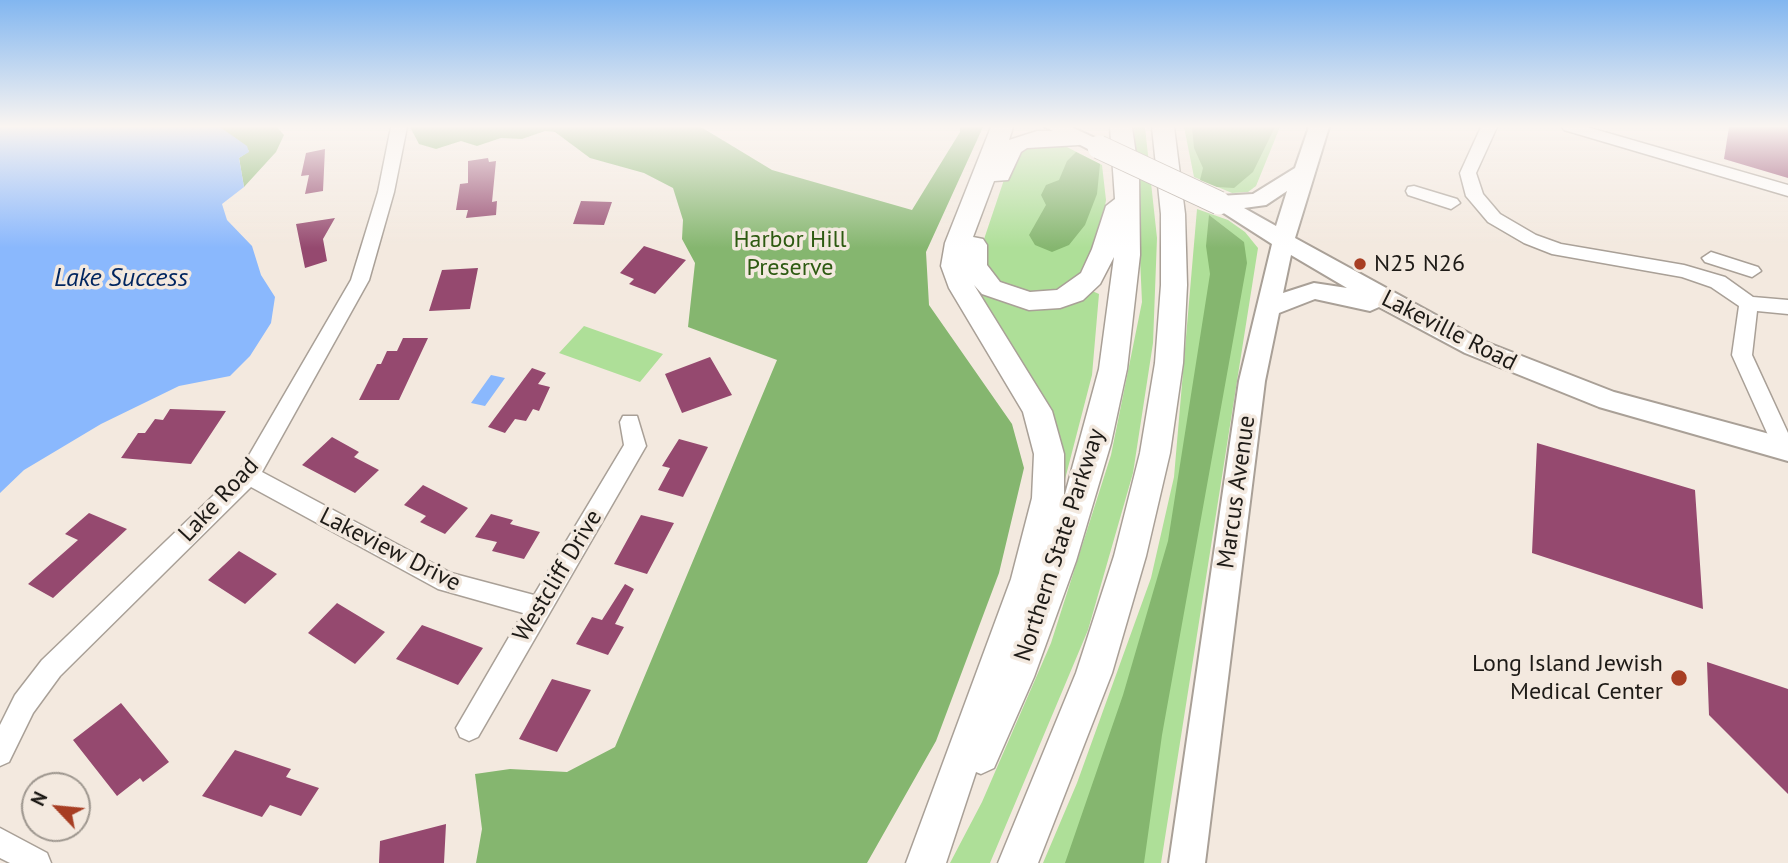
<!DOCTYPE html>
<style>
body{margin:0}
#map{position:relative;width:1788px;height:863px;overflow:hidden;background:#f3e9df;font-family:"PT Sans",sans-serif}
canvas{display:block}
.north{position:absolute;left:21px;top:772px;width:70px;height:70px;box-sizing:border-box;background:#f3e9df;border:2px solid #9e978f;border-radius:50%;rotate:296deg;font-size:19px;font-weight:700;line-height:28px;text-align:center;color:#1e1b17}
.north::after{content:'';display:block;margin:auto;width:24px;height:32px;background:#a73e23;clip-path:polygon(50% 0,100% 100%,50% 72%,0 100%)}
</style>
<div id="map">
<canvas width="1788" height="863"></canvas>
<div class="north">N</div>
</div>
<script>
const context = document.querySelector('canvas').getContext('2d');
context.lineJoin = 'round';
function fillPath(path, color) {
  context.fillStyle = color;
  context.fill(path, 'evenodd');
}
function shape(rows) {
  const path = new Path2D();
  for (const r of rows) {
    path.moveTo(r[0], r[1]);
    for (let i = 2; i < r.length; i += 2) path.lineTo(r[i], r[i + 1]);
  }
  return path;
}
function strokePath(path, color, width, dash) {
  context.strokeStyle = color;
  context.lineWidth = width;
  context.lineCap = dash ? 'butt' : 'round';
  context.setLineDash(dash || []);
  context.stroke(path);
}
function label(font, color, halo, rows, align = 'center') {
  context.font = font + ' "PT Sans",sans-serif';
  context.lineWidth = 7;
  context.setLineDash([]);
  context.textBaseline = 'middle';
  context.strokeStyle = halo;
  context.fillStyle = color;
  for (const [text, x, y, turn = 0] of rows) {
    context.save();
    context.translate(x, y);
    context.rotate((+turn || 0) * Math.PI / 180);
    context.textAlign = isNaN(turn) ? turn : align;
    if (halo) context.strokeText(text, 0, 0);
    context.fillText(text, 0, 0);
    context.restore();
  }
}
const green = shape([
 [1134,127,1145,127,1157,238,1153,343,1133,473,1088,630,990,863,950,863,982,802,1051,643,1111,455,1142,302],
 [1184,127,1280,127,1256,186,1248,192,1232,193,1194,177],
 [1053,144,1065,146,1102,165,1106,200,1100,237,1084,271,1058,294,1007,291,988,276,979,254,1012,156,1020,146],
 [1197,209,1228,220,1245,232,1258,248,1161,863,1043,863,1077,783,1151,578,1174,477],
 [971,280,1008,304,1030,308,1090,290,1099,294,1092,375,1063,487],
 [584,326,663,354,640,382,559,353]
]);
const forest = shape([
 [220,127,277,127,284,135,276,152,244,187,239,158,249,151],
 [410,127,701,127,772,170,912,210,960,132,960,127,983,127,926,252,929,305,1012,424,1024,468,999,573,936,741,867,863,476,863,482,829,475,774,510,769,567,772,615,747,777,360,688,327,695,263,682,239,683,220,673,188,644,173,590,158,555,132,545,131,522,139,501,138,477,146,461,141,436,149,419,144],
 [1192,127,1275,127,1253,172,1234,188,1217,187,1200,180,1203,168,1194,148],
 [1076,152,1100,164,1097,194,1085,225,1069,245,1052,252,1035,245,1029,235,1046,205,1041,195,1046,185,1059,180,1067,161],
 [1209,215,1244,242,1247,263,1162,735,1144,863,1065,863,1123,695,1168,541,1210,274,1206,246]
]);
const water = shape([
 [0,127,220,127,247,146,249,152,239,158,244,187,222,204,227,220,252,246,261,275,275,297,271,323,250,356,230,376,179,386,101,424,24,470,0,493],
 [491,375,505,378,485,406,471,403]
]);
const building = shape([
 [1729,127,1788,127,1788,178,1724,159],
 [325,149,323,191,305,194,309,175,301,176,306,153],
 [488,158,489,162,496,161,492,202,497,201,496,215,466,218,468,210,456,210,460,184,468,183,468,161],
 [581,201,612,202,604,225,573,224],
 [335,218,323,239,327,261,305,268,296,224],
 [644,246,686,260,655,294,629,284,634,279,620,273],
 [478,268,470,309,429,311,442,270],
 [403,338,428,338,399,400,359,400,377,364,381,364,387,351,397,351],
 [710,357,732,395,682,413,665,374],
 [532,368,546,373,538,384,550,387,539,411,533,409,526,421,515,419,505,433,488,427],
 [170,409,226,411,191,464,121,458,138,433,145,433,155,419,163,420],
 [332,437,359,452,354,457,379,470,355,493,302,465],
 [679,439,708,447,683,497,658,490,670,468,662,466],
 [1537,443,1695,490,1703,609,1532,553],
 [423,485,468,508,445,534,420,522,426,516,404,505],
 [89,513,127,529,53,598,28,584,78,540,65,534],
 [491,514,513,520,510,524,540,532,524,559,492,551,497,542,475,537],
 [641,515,674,523,647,574,614,564],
 [239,551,277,574,245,604,208,580],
 [625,584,634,589,615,624,624,627,608,655,576,644,592,617,602,620],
 [337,603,385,632,355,664,308,633],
 [422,625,483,648,458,685,396,659],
 [1707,662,1788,689,1788,794,1709,715],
 [552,679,591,690,557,752,519,739],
 [121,703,169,762,143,782,140,778,117,796,73,740],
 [235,750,291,769,286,777,319,788,301,816,270,805,262,817,202,796],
 [446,824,444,863,379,863,380,841]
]);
const minor = shape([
 [391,127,407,127,394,192,369,280,262,472,451,573,534,595,624,445,620,422,623,416,637,416,646,446,478,737,469,741,460,737,456,728,523,613,438,589,251,487,60,676,33,713,9,762,0,766,0,725,15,695,42,660,241,469,351,280,378,192,391,127],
 [1481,127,1497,127,1476,173,1483,194,1500,214,1536,235,1561,244,1684,265,1725,277,1753,297,1788,300,1788,314,1757,311,1752,355,1788,433,1788,457,1777,455,1732,355,1739,306,1711,287,1682,277,1552,254,1524,243,1488,222,1466,196,1460,173,1481,127],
 [1562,127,1587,127,1788,185,1788,196,1564,130,1562,127],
 [1414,186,1457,199,1460,203,1451,209,1408,195,1406,191,1408,187,1414,186],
 [1711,252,1758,267,1761,271,1752,277,1705,262,1702,258,1711,252],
 [0,828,47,853,51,863,10,863,0,858,0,828]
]);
const major = shape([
 [1045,127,1071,127,1106,143,1109,147,1099,153,1092,151,1045,127],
 [1309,127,1329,127,1295,238,1483,341,1614,392,1788,439,1788,461,1599,407,1465,353,1379,307,1370,311,1315,299,1279,313,1265,381,1205,863,1169,863,1239,381,1272,244,1208,203,1219,196,1253,194,1295,168,1309,127],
 [1287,191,1276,226,1244,208,1266,205,1287,191],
 [1291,255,1347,288,1314,283,1283,293,1291,255]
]);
const highway = shape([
 [991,127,1013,127,1009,140,1037,131,1079,131,1090,138,1079,145,1027,148,1021,152,1008,180,994,181,973,237,983,239,987,245,987,265,1000,282,1030,292,1057,290,1081,273,1092,249,1106,206,1115,199,1110,127,1132,127,1139,176,1140,255,1127,369,1111,443,1076,561,1034,677,994,768,981,774,976,772,946,863,906,863,1011,579,1032,498,1034,454,1023,412,949,288,941,266,945,243,991,127],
 [1114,257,1099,369,1064,498,1064,454,1052,411,974,285,982,294,1029,310,1060,308,1083,300,1100,284,1114,257],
 [1152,127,1174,127,1185,214,1187,285,1183,363,1170,453,1146,556,1112,673,1038,863,998,863,1076,673,1114,556,1140,453,1155,363,1161,285,1161,214,1152,127]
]);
const majorBridge = shape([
 [1099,147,1219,203]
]);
const markers = [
 [1360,264,7,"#a73e23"],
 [1679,678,9,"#a73e23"]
];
const parkNames = [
 ["Harbor Hill",790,240],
 ["Preserve",790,268]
];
const poiNames = [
 ["N25 N26",1374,264],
 ["Long Island Jewish",1663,664,"right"],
 ["Medical Center",1663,692,"right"]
];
const streetNames = [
 ["Lakeville Road",1449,331,27],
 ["Marcus Avenue",1237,492,-82],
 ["Lake Road",219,500,-47],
 ["Northern State Parkway",1060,545,-72],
 ["Lakeview Drive",390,550,27],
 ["Westcliff Drive",558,576,-59]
];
const waterNames = [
 ["Lake Success",121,279]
];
fillPath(green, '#aedf98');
fillPath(forest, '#85b66f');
fillPath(water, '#8ab8fd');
fillPath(building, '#95496f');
strokePath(minor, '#a9a097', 3);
strokePath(major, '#a9a097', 4);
strokePath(highway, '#a9a097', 3);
fillPath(minor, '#fff');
fillPath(major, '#fff');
fillPath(highway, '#fff');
strokePath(majorBridge, '#a9a097', 25, []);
strokePath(majorBridge, '#fff', 23);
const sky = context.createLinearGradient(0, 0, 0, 248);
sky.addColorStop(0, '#82b6f0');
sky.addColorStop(0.51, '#faf5f1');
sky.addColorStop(1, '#faf5f100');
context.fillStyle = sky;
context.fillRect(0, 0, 1788, 248);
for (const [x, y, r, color] of markers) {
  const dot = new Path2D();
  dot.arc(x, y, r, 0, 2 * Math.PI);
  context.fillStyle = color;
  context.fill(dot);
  strokePath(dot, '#f3e9df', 2.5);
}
label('24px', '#2d5a11', '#f3e9df', parkNames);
label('24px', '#1e1b17', '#f3e9df', poiNames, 'left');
label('24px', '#1e1b17', '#f3e9df', streetNames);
label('italic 26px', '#00255f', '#f3e9df', waterNames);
</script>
